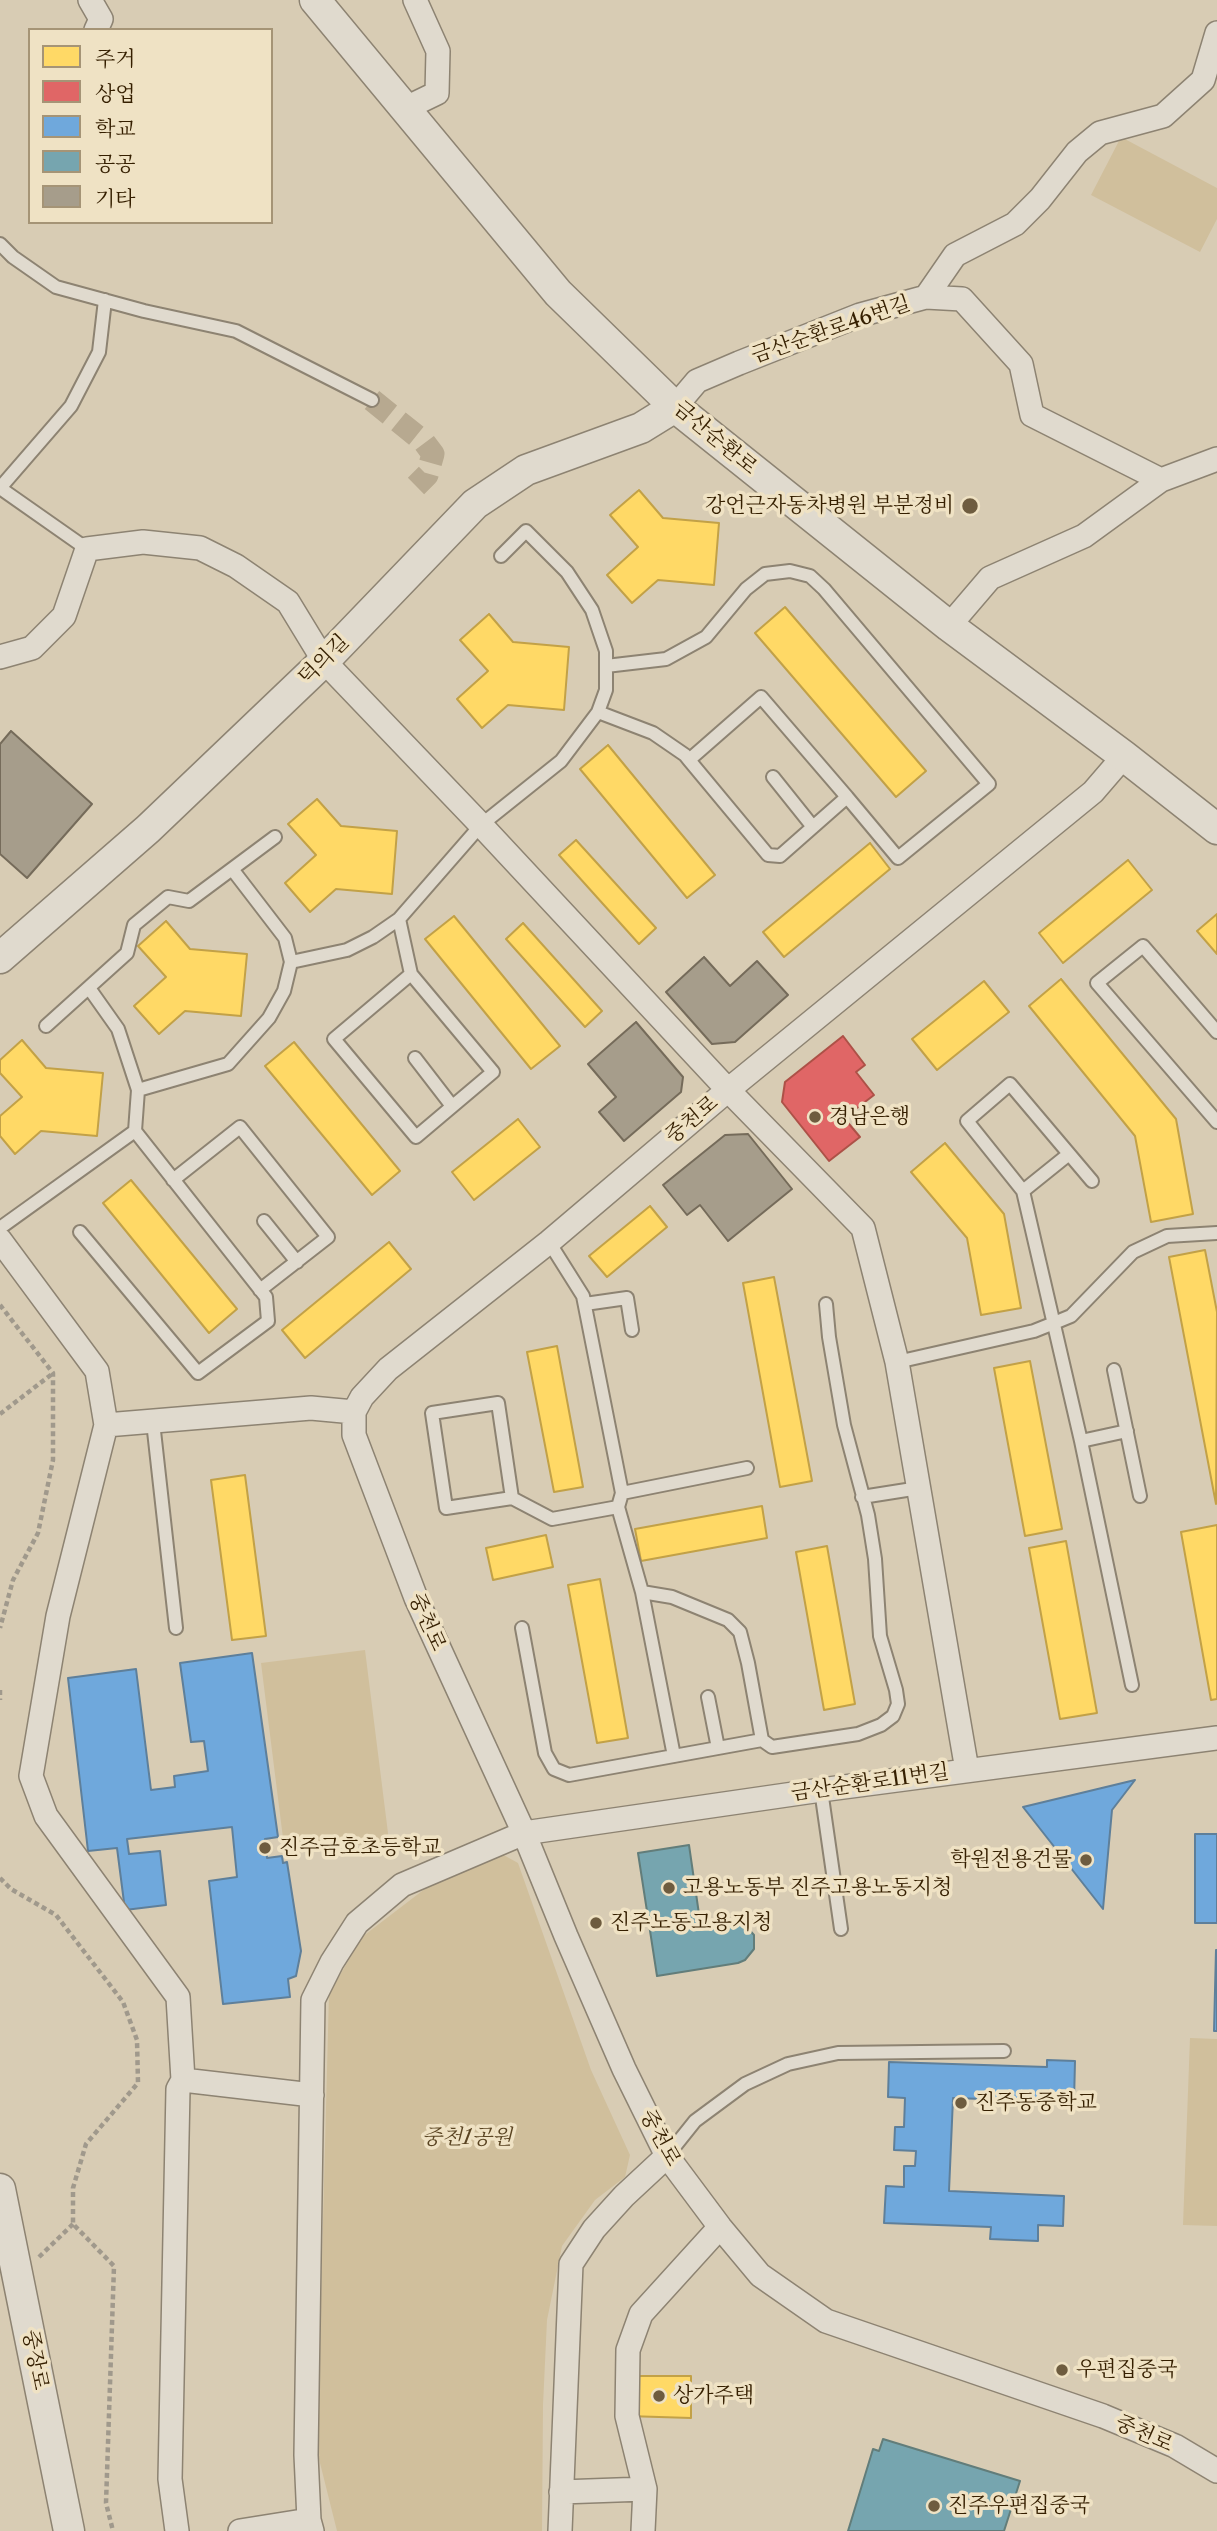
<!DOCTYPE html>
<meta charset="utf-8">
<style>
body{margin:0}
#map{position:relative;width:1217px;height:2531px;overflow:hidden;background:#d8ccb4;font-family:"Libre Caslon Text","Noto Serif KR",serif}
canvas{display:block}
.legend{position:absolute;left:28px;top:28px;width:245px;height:196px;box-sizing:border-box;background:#efe2c4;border:2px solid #a59476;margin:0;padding:9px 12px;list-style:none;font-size:21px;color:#351f00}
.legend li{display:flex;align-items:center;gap:14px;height:35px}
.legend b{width:35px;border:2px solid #a59476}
</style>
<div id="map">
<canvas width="1217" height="2531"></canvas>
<ul class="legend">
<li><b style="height:19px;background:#ffd966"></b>주거</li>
<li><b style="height:19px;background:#e06666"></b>상업</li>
<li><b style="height:19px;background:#6fa8dc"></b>학교</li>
<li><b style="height:19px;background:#76a5af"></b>공공</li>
<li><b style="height:19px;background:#a69d8b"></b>기타</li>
</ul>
</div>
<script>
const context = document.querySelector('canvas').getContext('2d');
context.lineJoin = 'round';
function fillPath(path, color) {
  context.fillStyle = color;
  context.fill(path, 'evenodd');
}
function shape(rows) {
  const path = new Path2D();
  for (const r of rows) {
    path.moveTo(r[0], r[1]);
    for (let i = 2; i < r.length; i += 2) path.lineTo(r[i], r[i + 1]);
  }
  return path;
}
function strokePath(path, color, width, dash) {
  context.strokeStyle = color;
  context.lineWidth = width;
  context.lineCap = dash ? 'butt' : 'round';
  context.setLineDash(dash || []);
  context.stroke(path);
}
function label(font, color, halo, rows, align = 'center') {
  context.font = font + ' "Libre Caslon Text","Noto Serif KR",serif';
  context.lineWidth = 7;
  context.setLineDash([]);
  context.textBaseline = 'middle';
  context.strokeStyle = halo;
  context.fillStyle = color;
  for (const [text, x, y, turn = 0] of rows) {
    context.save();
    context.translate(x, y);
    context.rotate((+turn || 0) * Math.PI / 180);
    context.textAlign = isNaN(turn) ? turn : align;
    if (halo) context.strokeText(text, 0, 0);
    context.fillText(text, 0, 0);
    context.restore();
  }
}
const green = shape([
 [1121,137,1217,188,1217,219,1200,252,1091,195],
 [365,1650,389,1841,285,1854,261,1663],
 [500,1853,518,1863,591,2070,630,2155,625,2177,595,2200,562,2246,547,2320,543,2405,542,2531,337,2531,317,2451,329,1994,362,1937,426,1888],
 [1190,2038,1217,2039,1217,2226,1183,2225]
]);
const homes = shape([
 [639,490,663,518,719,523,714,585,658,580,632,603,607,575,638,547,610,515,639,490],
 [785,607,926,771,896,797,755,633,785,607],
 [489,614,513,642,569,647,564,710,508,705,482,728,457,699,488,671,460,640,489,614],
 [608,745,715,875,687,898,580,769,608,745],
 [317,799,341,826,397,831,392,894,336,889,310,912,285,883,316,855,288,824,317,799],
 [576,840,656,928,639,944,559,855,576,840],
 [870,843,890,869,784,957,763,932,870,843],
 [1128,860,1152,890,1063,963,1039,933,1128,860],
 [1217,914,1217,954,1197,931,1217,914],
 [454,916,560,1046,531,1069,425,939,454,916],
 [166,921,190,949,247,954,241,1016,185,1011,159,1034,134,1006,166,977,138,946,166,921],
 [523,923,602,1011,585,1027,506,939,523,923],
 [1061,979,1176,1119,1193,1214,1151,1222,1135,1136,1029,1006,1061,979],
 [984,981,1009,1012,937,1070,912,1039,984,981],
 [22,1040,46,1068,103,1073,97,1136,41,1131,15,1154,0,1136,0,1116,22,1097,0,1073,0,1060,22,1040],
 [294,1042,400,1171,372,1195,265,1066,294,1042],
 [518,1119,540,1147,474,1200,452,1172,518,1119],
 [945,1143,1004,1214,1021,1308,981,1315,967,1238,911,1172,945,1143],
 [131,1180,237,1309,209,1333,103,1203,131,1180],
 [650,1206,667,1227,607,1277,589,1256,650,1206],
 [389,1242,411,1269,305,1358,282,1330,389,1242],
 [1205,1250,1217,1312,1216,1504,1169,1257,1205,1250],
 [774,1277,812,1481,780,1487,743,1283,774,1277],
 [557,1346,583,1487,554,1492,527,1352,557,1346],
 [1030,1361,1062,1529,1025,1536,994,1368,1030,1361],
 [245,1475,266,1636,232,1640,211,1480,245,1475],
 [762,1506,767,1538,641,1561,635,1529,762,1506],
 [1217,1525,1217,1699,1211,1700,1181,1532,1217,1525],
 [546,1535,553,1567,493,1580,486,1548,546,1535],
 [1066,1541,1097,1713,1060,1719,1029,1548,1066,1541],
 [827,1546,855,1704,824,1710,796,1552,827,1546],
 [600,1579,628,1738,597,1743,568,1585,600,1579],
 [628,2376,691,2376,691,2418,627,2416,628,2376]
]);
const shops = shape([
 [843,1036,865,1065,856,1072,874,1095,844,1118,860,1137,829,1161,782,1102,785,1082,843,1036]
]);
const schools = shape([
 [252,1653,278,1837,265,1839,267,1858,282,1856,283,1863,287,1862,301,1951,296,1976,288,1979,290,1997,223,2004,209,1881,237,1877,232,1827,127,1839,129,1854,160,1851,166,1905,125,1910,117,1848,88,1851,68,1678,136,1669,151,1790,175,1787,174,1776,208,1771,204,1741,191,1742,180,1663,252,1653],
 [1135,1780,1112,1810,1103,1909,1023,1807,1135,1780],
 [1195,1834,1217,1834,1217,1923,1195,1923,1195,1834],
 [1216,1950,1217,1950,1217,2031,1214,2031,1216,1950],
 [1047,2060,1075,2061,1074,2102,953,2098,949,2191,1064,2196,1063,2226,1038,2225,1038,2241,990,2239,991,2227,884,2223,886,2186,904,2187,904,2166,915,2166,916,2151,894,2150,895,2127,904,2127,905,2098,888,2097,889,2062,1047,2067,1047,2060]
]);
const public = shape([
 [689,1845,701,1928,739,1922,745,1925,754,1935,754,1949,745,1960,738,1963,657,1976,638,1853,689,1845],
 [883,2439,1020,2481,1004,2531,848,2531,873,2449,879,2451,883,2439]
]);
const building = shape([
 [11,731,92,804,27,878,0,854,0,744,11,731],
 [704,957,730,986,757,961,788,995,735,1042,712,1044,666,992,704,957],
 [636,1022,683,1077,681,1092,624,1141,599,1112,616,1097,588,1064,636,1022],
 [748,1134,792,1189,728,1241,700,1205,687,1215,663,1185,725,1135,748,1134]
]);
const minorTunnel = shape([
 [372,400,424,442,433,454,427,475,416,486]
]);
const path = shape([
 [0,1305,53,1373,53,1460,38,1533,13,1580,0,1628],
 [0,1414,52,1374],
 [0,1690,0,1700],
 [0,1878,11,1889,56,1915,123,2002,137,2040,138,2083,86,2144,73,2188,73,2224,114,2266,106,2503,113,2531],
 [39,2257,73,2224]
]);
const service = shape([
 [0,244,13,257,56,287,144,311,236,331,372,400],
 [87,549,0,488,71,406,99,352,105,300],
 [606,666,666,659,706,637,746,589,765,574,790,571,810,576,824,589,989,784,898,858,847,797],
 [598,712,653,733,685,755,689,760,768,855,780,856,847,797,761,697,689,760],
 [773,777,813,827],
 [232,869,285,938,291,962],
 [399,919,411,974,493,1072,416,1137,334,1039,411,974],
 [89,988,118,1029,138,1090],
 [46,1026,127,953,134,925,168,897,189,901,275,837],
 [1217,1032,1143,946,1097,983,1217,1122],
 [415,1058,452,1106],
 [173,1180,240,1127,328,1237,260,1290],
 [1092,1181,1010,1084,967,1121,1023,1191,1081,1441,1132,1685],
 [1023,1191,1069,1154],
 [264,1221,297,1262],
 [0,1228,135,1131,138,1090,228,1064,269,1018,284,991,291,962,347,950,373,937,399,919,481,825,561,761,598,712,606,690,606,651,592,610,567,572,526,531,501,556],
 [80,1232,198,1373,268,1321,266,1297,135,1131],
 [549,1242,583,1296,622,1493,618,1507,642,1592,674,1756],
 [585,1304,627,1298,632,1330],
 [897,1362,1034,1331,1054,1323,1071,1316,1133,1252,1167,1236,1217,1233],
 [1114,1370,1140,1496],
 [153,1422,176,1628],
 [1081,1441,1127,1431],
 [622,1493,747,1468],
 [862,1497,919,1488],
 [512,1498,498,1403,432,1413,446,1508,512,1498,552,1519,618,1507],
 [642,1592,672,1597,728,1620,740,1632,748,1663,762,1740],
 [522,1628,545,1753,554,1769,569,1775,762,1740,772,1747,858,1734,881,1725,893,1716,898,1704,896,1690,880,1636,875,1559,868,1515,844,1425,829,1337,826,1304],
 [708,1697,718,1748],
 [821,1790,841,1929],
 [667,2156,695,2121,745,2084,788,2064,838,2053,1004,2051]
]);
const minor = shape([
 [90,0,101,19,96,30],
 [404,109,437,93,438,51,415,0],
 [926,297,962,299,1021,364,1032,415,1161,480],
 [675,407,697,381,739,363,860,315,926,297,955,255,1015,224,1040,199,1077,152,1100,133,1163,116,1203,80,1217,33],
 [949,626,990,578,1084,536,1161,480,1217,459],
 [0,657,32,648,64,616,87,549,143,542,200,548,236,566,288,602,324,661,481,825,728,1090,863,1228,897,1362,967,1770],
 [1124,756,1093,792,728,1090,549,1242,388,1369,362,1397,354,1412,354,1435,416,1598,524,1833,566,1936,624,2069,667,2156,720,2227,760,2275,826,2321,1103,2416,1175,2446,1217,2471],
 [0,1240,97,1371,106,1425,311,1408,354,1412],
 [106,1425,58,1616,31,1776,46,1816,178,1997,183,2080,178,2089,170,2479,177,2531],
 [183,2080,312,2095],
 [561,2492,645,2489],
 [240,2531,309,2520],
 [312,2531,309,2520,306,2455,313,2000,332,1962,357,1923,402,1885,524,1833,821,1790,1217,1738],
 [560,2531,571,2264,594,2229,624,2196,667,2156],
 [643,2531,645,2489,627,2416,628,2350,641,2314,720,2227]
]);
const tertiary = shape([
 [315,0,558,293,675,407,949,626,1124,756,1217,829],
 [0,958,148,829,324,661,475,504,526,470,641,428,675,407],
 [0,2189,69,2531]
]);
const markers = [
 [970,506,9,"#6e5c3f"],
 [815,1117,7,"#6e5c3f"],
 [265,1848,7,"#6e5c3f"],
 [1086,1860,7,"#6e5c3f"],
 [669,1888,7,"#6e5c3f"],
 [596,1923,7,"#6e5c3f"],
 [961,2103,7,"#6e5c3f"],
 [1062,2370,7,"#6e5c3f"],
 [659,2396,7,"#6e5c3f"],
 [934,2506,7,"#6e5c3f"]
];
const streetNames = [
 ["금산순환로46번길",831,330,-19],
 ["금산순환로",715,438,40],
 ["덕의길",324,660,-45],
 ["중천로",692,1120,-40],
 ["중천로",427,1622,66],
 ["금산순환로11번길",870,1783,-8],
 ["중천로",660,2138,61],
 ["중장로",35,2360,79],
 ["중천로",1144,2434,24]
];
const poiNames = [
 ["강언근자동차병원 부분정비",954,506,"right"],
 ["경남은행",829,1117],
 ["진주금호초등학교",279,1848],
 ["학원전용건물",1072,1860,"right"],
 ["고용노동부 진주고용노동지청",683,1888],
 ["진주노동고용지청",610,1923],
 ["진주동중학교",975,2103],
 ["우편집중국",1076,2370],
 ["상가주택",673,2396],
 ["진주우편집중국",948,2506]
];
const parkNames = [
 ["중천1공원",467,2138]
];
fillPath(green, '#d0bf9c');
fillPath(homes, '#ffd966');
strokePath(homes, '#c2a147', 2);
fillPath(shops, '#e06666');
strokePath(shops, '#ad5147', 2);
fillPath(schools, '#6fa8dc');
strokePath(schools, '#5e7f9a', 2);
fillPath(public, '#76a5af');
strokePath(public, '#627d7a', 2);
fillPath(building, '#a69d8b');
strokePath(building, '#756b5a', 2);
strokePath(minorTunnel, '#b7a990', 23, [23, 11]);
strokePath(service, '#8d8372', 16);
strokePath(minor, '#8d8372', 26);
strokePath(tertiary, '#8d8372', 33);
strokePath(path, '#a0998c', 4.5, [5, 3.5]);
strokePath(service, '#e0dace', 12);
strokePath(minor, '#e0dace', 23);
strokePath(tertiary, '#e0dace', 30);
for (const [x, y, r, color] of markers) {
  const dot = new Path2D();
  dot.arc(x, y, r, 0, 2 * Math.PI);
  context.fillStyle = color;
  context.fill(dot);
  strokePath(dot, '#efe2c4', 2.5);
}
label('21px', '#351f00', '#efe2c4', streetNames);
label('21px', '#351f00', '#efe2c4', poiNames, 'left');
label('italic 21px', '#5a4422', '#efe2c4', parkNames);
</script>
